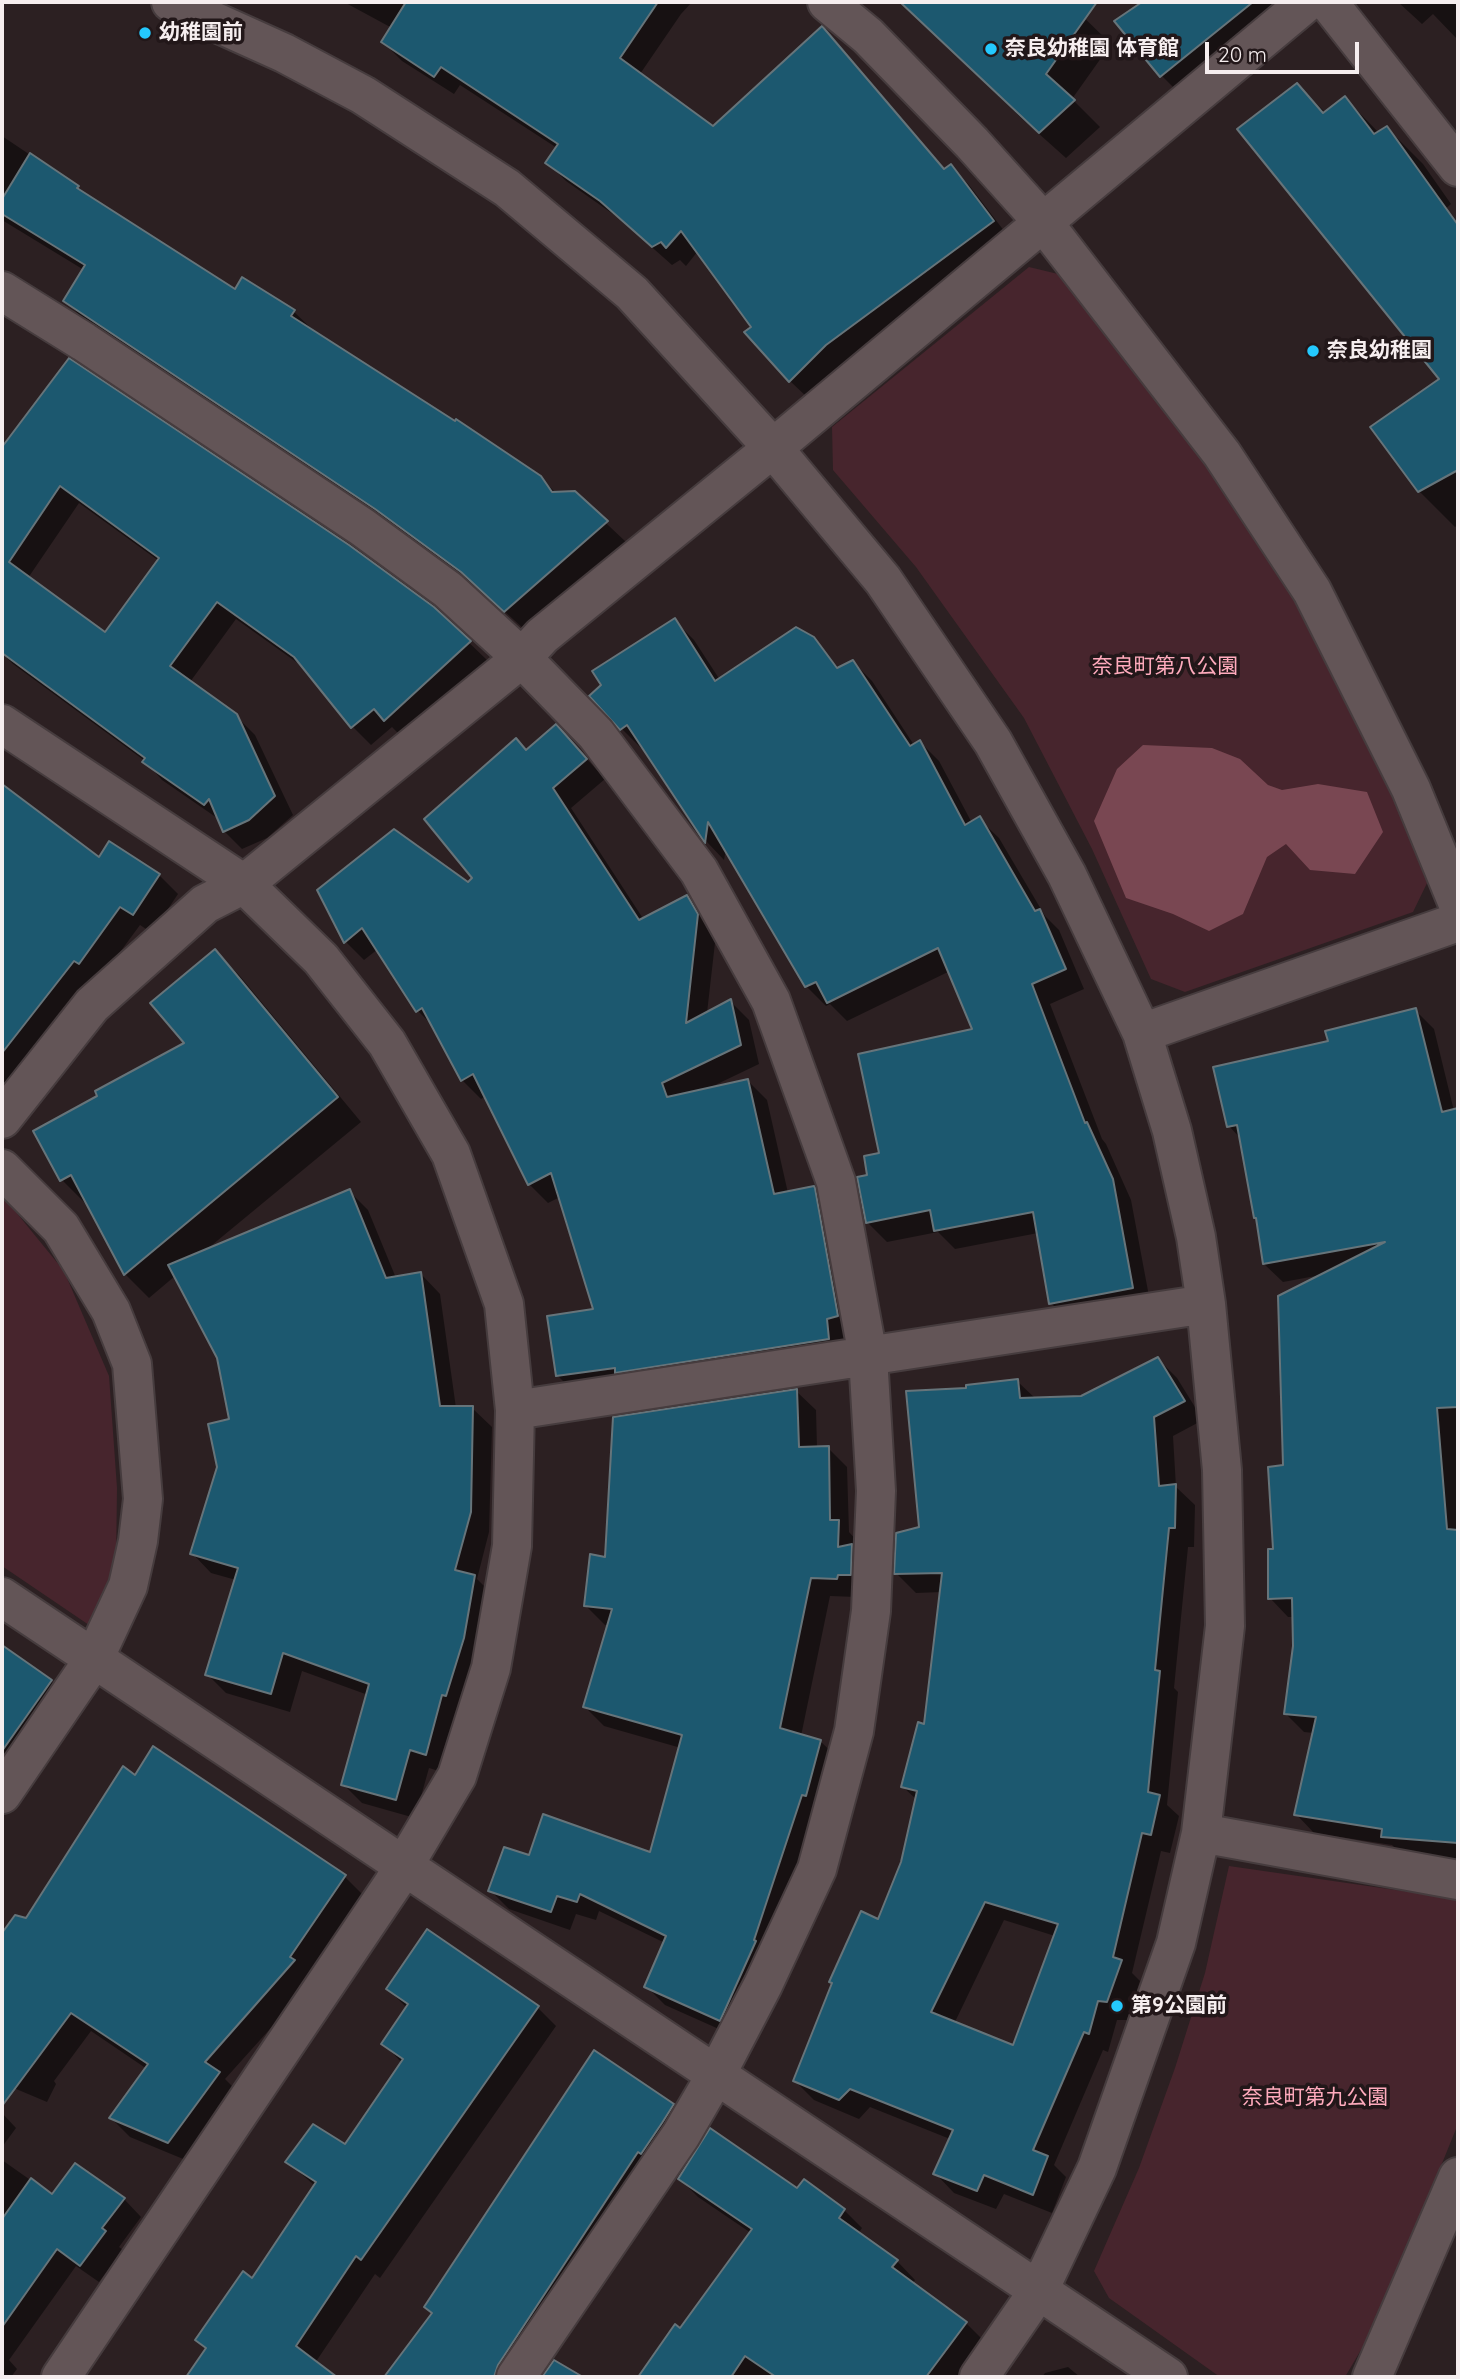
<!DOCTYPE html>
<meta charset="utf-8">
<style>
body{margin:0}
#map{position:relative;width:1460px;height:2379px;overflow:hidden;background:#2c2022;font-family:Quicksand,sans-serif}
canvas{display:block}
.frame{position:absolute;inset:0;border:4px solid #f6eeef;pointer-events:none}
.scale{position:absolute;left:1205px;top:42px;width:154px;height:32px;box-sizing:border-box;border:4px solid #f6eeef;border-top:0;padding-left:9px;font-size:21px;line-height:24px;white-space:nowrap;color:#f6eeef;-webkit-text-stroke:5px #221719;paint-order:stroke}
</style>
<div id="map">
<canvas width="1460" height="2379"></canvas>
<div class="frame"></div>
<div class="scale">20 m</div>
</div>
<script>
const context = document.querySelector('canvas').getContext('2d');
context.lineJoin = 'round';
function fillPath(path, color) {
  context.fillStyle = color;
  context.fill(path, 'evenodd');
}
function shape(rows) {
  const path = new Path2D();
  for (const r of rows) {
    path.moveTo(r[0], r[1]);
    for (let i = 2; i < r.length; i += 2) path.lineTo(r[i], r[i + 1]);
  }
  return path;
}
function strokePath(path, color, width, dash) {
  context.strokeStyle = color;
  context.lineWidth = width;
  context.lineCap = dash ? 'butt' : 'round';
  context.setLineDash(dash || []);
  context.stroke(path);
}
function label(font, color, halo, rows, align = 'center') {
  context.font = font + ' Quicksand,"Noto Sans JP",sans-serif';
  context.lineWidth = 7;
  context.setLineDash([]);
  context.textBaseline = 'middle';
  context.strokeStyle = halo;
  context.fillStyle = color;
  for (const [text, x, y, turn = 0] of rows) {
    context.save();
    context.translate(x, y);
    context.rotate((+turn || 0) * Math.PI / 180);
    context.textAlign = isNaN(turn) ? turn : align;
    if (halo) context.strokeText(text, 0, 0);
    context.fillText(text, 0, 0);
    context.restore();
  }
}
const green = shape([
 [1029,267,1058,274,1205,463,1295,594,1392,796,1429,879,1413,912,1185,992,1151,979,1092,849,1024,718,916,567,833,470,832,427],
 [2,1195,64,1271,109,1376,117,1488,116,1564,89,1625,2,1566],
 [1229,1866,1458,1899,1458,2124,1378,2321,1345,2377,1220,2377,1109,2298,1094,2271,1139,2168,1175,2068,1205,1973]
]);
const forest = shape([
 [1143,745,1212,748,1240,759,1268,785,1282,790,1318,784,1367,792,1383,832,1355,874,1310,870,1286,844,1267,857,1243,914,1209,931,1173,914,1126,898,1094,821,1117,769]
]);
const shadow = shape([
 [344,2,692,2,681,14,640,74,713,128,822,29,840,47,945,170,951,167,969,185,1011,240,809,399,790,381,698,251,686,266,680,260,672,265,620,219,566,181,548,163,557,148,460,85,454,94,402,61,383,42,392,28],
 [902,2,1068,2,1111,44,1072,99,1100,127,1066,158,1019,116],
 [1145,2,1276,2,1284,11,1181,95,1162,76,1117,21],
 [1398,2,1458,2,1458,40,1433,14,1422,24],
 [1297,85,1326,113,1345,98,1379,133,1387,128,1423,164,1451,204,1410,240,1439,224,1458,243,1458,525,1455,527,1419,491,1373,428,1442,379],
 [2,136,78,187,87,196,235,291,293,311,313,330,540,477,557,494,574,493,626,542,525,630,482,591,396,528,84,320,65,300,84,270,2,220],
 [69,361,433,608,488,661,403,738,392,727,371,745,352,726,306,669,236,619,190,682,236,716,255,735,293,815,267,838,242,849,224,831,220,820,162,780,145,761,13,664,2,653,2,450],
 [79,503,159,561,106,635,28,578],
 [675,621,694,640,720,680,812,639,840,669,853,662,872,681,914,745,920,742,939,761,972,823,979,819,999,838,1045,916,1059,930,1084,989,1050,1004,1102,1139,1106,1144,1131,1200,1151,1307,1070,1322,1051,1303,1038,1233,955,1249,938,1232,887,1242,867,1222,869,1177,881,1154,974,1030,950,971,847,1021,830,1004,826,1006,806,986,726,849,724,860,707,842,643,746,641,748,622,729],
 [575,746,605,779,571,808,644,920,687,897,706,916,716,934,707,1013,730,1001,749,1020,759,1064,711,1087,748,1081,767,1100,788,1193,814,1188,832,1207,848,1358,577,1395,558,1376,596,1310,560,1197,548,1203,529,1184,486,1096,481,1099,462,1080,434,1027,418,1011,378,949,364,960,346,942,319,890,468,884,474,878,527,752],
 [5,789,99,859,159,875,178,894,152,933,140,925,98,982,2,1097,2,794],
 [215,951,239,975,361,1122,206,1250,349,1191,368,1210,396,1278,421,1274,440,1294,456,1408,472,1408,492,1427,489,1532,477,1579,494,1596,445,1773,429,1768,415,1818,362,1803,343,1784,368,1695,302,1671,290,1712,226,1693,207,1674,236,1580,211,1573,192,1553,231,1421,219,1358,175,1276,149,1298,125,1274,87,1203,86,1204,62,1180,100,1097,187,1044],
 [1415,1010,1434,1029,1454,1111,1458,1110,1458,1860,1402,1855,1392,1845,1314,1833,1296,1814,1314,1733,1304,1732,1285,1713,1295,1646,1294,1617,1288,1617,1270,1598,1285,1467,1321,1275,1283,1282,1264,1264,1241,1139,1229,1126,1330,1042],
 [1158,1359,1177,1378,1203,1420,1173,1436,1176,1487,1195,1505,1194,1547,1188,1547,1174,1688,1178,1692,1167,1805,1179,1816,1170,1853,1161,1851,1132,1973,1140,1981,1127,2020,1117,2020,1108,2052,1103,2050,1054,2165,1066,2177,1052,2213,1004,2194,996,2209,954,2193,935,2173,950,2139,870,2107,859,2119,814,2100,795,2081,879,1921,903,1862,917,1800,903,1787,926,1726,942,1592,916,1593,896,1573,921,1528,968,1389,1017,1381,1036,1399,1082,1398],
 [1004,1920,1055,1936,1014,2048,954,2024],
 [796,1391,816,1410,817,1448,828,1448,847,1467,849,1532,857,1541,856,1597,830,1596,801,1736,820,1741,840,1760,739,2038,665,2005,646,1986,665,1943,599,1911,596,1920,576,1914,570,1930,509,1909,490,1890,531,1858,651,1854,681,1748,604,1726,585,1707,609,1625,605,1625,586,1606,607,1558],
 [2,1647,51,1681,70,1700,2,1780],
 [135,1777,345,1877,364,1896,313,1981,225,2079,238,2092,188,2161,130,2137,111,2118,147,2069,91,2031,54,2081,56,2084,47,2102,2,2083,2,1936,16,1917,27,1920],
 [388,1989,538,2008,556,2026,380,2278,375,2274,315,2363,334,2377,187,2377,207,2350,197,2340,253,2281,315,2186,288,2162,346,2147,402,2063,384,2044,407,2008],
 [673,2105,692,2124,516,2377,386,2377,434,2314],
 [2,2113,16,2128,2,2147],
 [2,2160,53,2196,124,2199,141,2217,119,2247,123,2250,99,2282,76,2266,9,2360,17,2369,11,2377,2,2377],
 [680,2179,797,2191,844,2210,862,2228,858,2234,897,2261,915,2280,912,2284,966,2323,984,2341,959,2377,641,2377,676,2327,681,2330,751,2233,698,2197],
 [1068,2367,1080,2377,1042,2377,1045,2373]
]);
const building = shape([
 [406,2,658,2,620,58,713,126,822,26,944,169,951,164,994,221,826,345,789,382,744,332,751,327,681,231,666,248,661,242,652,247,600,201,545,163,558,144,441,67,434,77,381,42,406,2],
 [900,2,1097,2,1046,74,1075,100,1039,133,900,2],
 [1142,2,1253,2,1160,77,1114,21,1142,2],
 [1297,83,1323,113,1345,96,1374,134,1387,126,1458,225,1458,470,1418,492,1370,427,1439,379,1237,129,1297,83],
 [30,153,79,186,77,188,235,289,242,277,295,310,291,316,455,421,456,419,541,476,552,492,575,491,608,521,504,612,461,572,375,509,63,301,85,265,2,214,2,199,30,153],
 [69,358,349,545,434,607,471,641,384,721,374,709,351,728,294,657,217,602,170,666,237,714,275,796,249,820,223,832,209,799,204,805,142,762,145,758,2,653,2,447,69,358],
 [60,486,159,558,105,632,9,562,60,486],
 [675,618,715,681,796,627,814,637,837,668,853,660,910,746,920,740,965,825,980,816,1035,911,1040,909,1066,969,1032,984,1085,1123,1087,1122,1113,1179,1133,1288,1049,1304,1033,1212,934,1231,930,1210,866,1223,857,1177,867,1175,864,1156,879,1153,858,1054,972,1029,938,948,827,1003,816,982,805,987,708,822,705,843,627,725,620,730,589,696,601,685,592,671,675,618],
 [556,724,587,759,553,788,639,920,687,895,698,914,686,1023,731,999,741,1045,662,1083,667,1097,748,1079,774,1194,814,1186,815,1188,838,1316,827,1319,829,1339,615,1373,615,1368,556,1376,547,1316,593,1309,551,1173,528,1185,473,1074,461,1081,422,1008,416,1012,362,928,344,943,317,890,394,829,468,882,472,878,424,819,516,738,526,750,556,724],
 [2,784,99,857,109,841,160,874,133,915,120,907,79,964,74,961,2,1053,2,784],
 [215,949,338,1097,124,1275,71,1175,60,1181,33,1131,97,1096,95,1091,184,1043,150,1003,215,949],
 [1416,1008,1442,1112,1458,1108,1458,1407,1437,1408,1447,1529,1458,1530,1458,1843,1381,1837,1382,1829,1294,1815,1316,1717,1284,1714,1293,1646,1292,1598,1268,1599,1268,1549,1273,1549,1268,1467,1283,1465,1278,1296,1385,1242,1263,1264,1256,1218,1254,1218,1237,1125,1227,1127,1213,1067,1328,1041,1325,1031,1416,1008],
 [350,1189,386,1278,421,1272,440,1406,473,1406,471,1512,455,1570,475,1575,464,1638,446,1696,442,1695,426,1755,410,1750,396,1800,341,1785,369,1684,283,1653,271,1694,205,1675,238,1568,190,1554,217,1467,208,1424,229,1419,217,1358,168,1265,350,1189],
 [1158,1357,1185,1401,1154,1417,1159,1486,1176,1484,1175,1528,1169,1528,1155,1670,1160,1671,1148,1792,1160,1795,1151,1835,1142,1833,1113,1957,1122,1960,1107,2002,1098,2001,1089,2034,1084,2032,1033,2150,1048,2156,1033,2195,984,2175,977,2191,933,2174,953,2130,850,2089,839,2100,793,2081,832,1983,829,1982,861,1911,878,1919,901,1862,917,1791,901,1787,918,1722,924,1724,942,1573,894,1574,896,1533,919,1527,906,1391,966,1388,966,1385,1018,1379,1020,1398,1081,1396,1158,1357],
 [985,1902,1058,1924,1013,2045,931,2012,985,1902],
 [797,1389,799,1447,829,1446,830,1520,839,1520,838,1547,852,1544,851,1575,838,1575,837,1579,811,1578,780,1728,821,1740,806,1796,802,1795,754,1940,756,1941,720,2021,644,1987,666,1936,580,1894,577,1902,557,1896,551,1912,488,1891,504,1847,529,1855,543,1814,650,1852,682,1735,583,1707,612,1609,584,1606,590,1554,605,1557,613,1417,797,1389],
 [2,1645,52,1680,2,1751,2,1645],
 [153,1746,346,1875,290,1957,295,1960,205,2062,220,2072,168,2143,109,2118,148,2064,71,2013,2,2106,2,1933,15,1915,26,1918,123,1766,135,1775,153,1746],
 [427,1929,539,2006,361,2260,356,2256,296,2346,337,2377,186,2377,206,2348,195,2340,243,2271,252,2278,316,2182,285,2162,313,2124,345,2144,403,2059,381,2044,408,2004,386,1989,427,1929],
 [594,2050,674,2104,662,2123,641,2154,638,2152,498,2365,494,2377,384,2377,432,2313,424,2307,594,2050],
 [710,2128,797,2188,804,2179,845,2209,839,2218,898,2260,892,2267,967,2322,926,2377,776,2377,745,2356,731,2377,638,2377,675,2324,680,2328,752,2229,678,2179,710,2128],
 [75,2163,125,2198,102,2228,106,2231,80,2266,57,2249,2,2327,2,2219,31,2178,52,2194,75,2163],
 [554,2360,583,2377,542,2377,554,2360]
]);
const minor = shape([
 [171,2,284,53,363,95,507,188,632,293,773,448,883,580,993,742,1067,875,1142,1033,1172,1131,1196,1237,1206,1304,1222,1470,1225,1626,1201,1833,1176,1943,1097,2168,1039,2290,979,2377],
 [827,2,868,36,972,143,1043,222,1222,454,1312,591,1411,789,1458,904],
 [1328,2,1458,167],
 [2,291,84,342,362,527,448,590,522,658,596,734,699,871,771,1001,836,1182,868,1356,876,1491,871,1611,854,1731,817,1869,763,1985,716,2075,681,2135,516,2377],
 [2,724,244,884,321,959,387,1043,451,1154,504,1304,515,1410,512,1546,491,1668,457,1776,393,1884,61,2377],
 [1142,1033,1458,922],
 [2,1119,92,1005,205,904,244,884,522,658,542,636,773,448,1307,2],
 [2,1169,61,1228,111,1311,132,1364,143,1499,138,1541,128,1586,94,1659,2,1794],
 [515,1410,1206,1304],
 [2,1597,1168,2377],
 [1201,1833,1458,1880],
 [1372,2377,1458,2177]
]);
const markers = [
 [145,33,7,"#24c9fe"],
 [991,49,7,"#24c9fe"],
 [1313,351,7,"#24c9fe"],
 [1117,2006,7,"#24c9fe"]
];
const poiNames = [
 ["幼稚園前",159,33],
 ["奈良幼稚園 体育館",1005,49],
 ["奈良幼稚園",1327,351],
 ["第9公園前",1131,2006]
];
const parkNames = [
 ["奈良町第八公園",1165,667],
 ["奈良町第九公園",1315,2098]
];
fillPath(green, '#47252d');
fillPath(forest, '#794752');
fillPath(shadow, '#0007');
fillPath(building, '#1c586f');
strokePath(building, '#66747a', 2);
strokePath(minor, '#463c3e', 42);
strokePath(minor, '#635557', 38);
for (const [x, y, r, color] of markers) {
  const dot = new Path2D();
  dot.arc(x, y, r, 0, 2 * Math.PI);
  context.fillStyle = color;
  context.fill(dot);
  strokePath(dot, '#221719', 2.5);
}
label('bold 21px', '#f6eeef', '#221719', poiNames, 'left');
label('21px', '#ffabbd', '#221719', parkNames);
</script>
